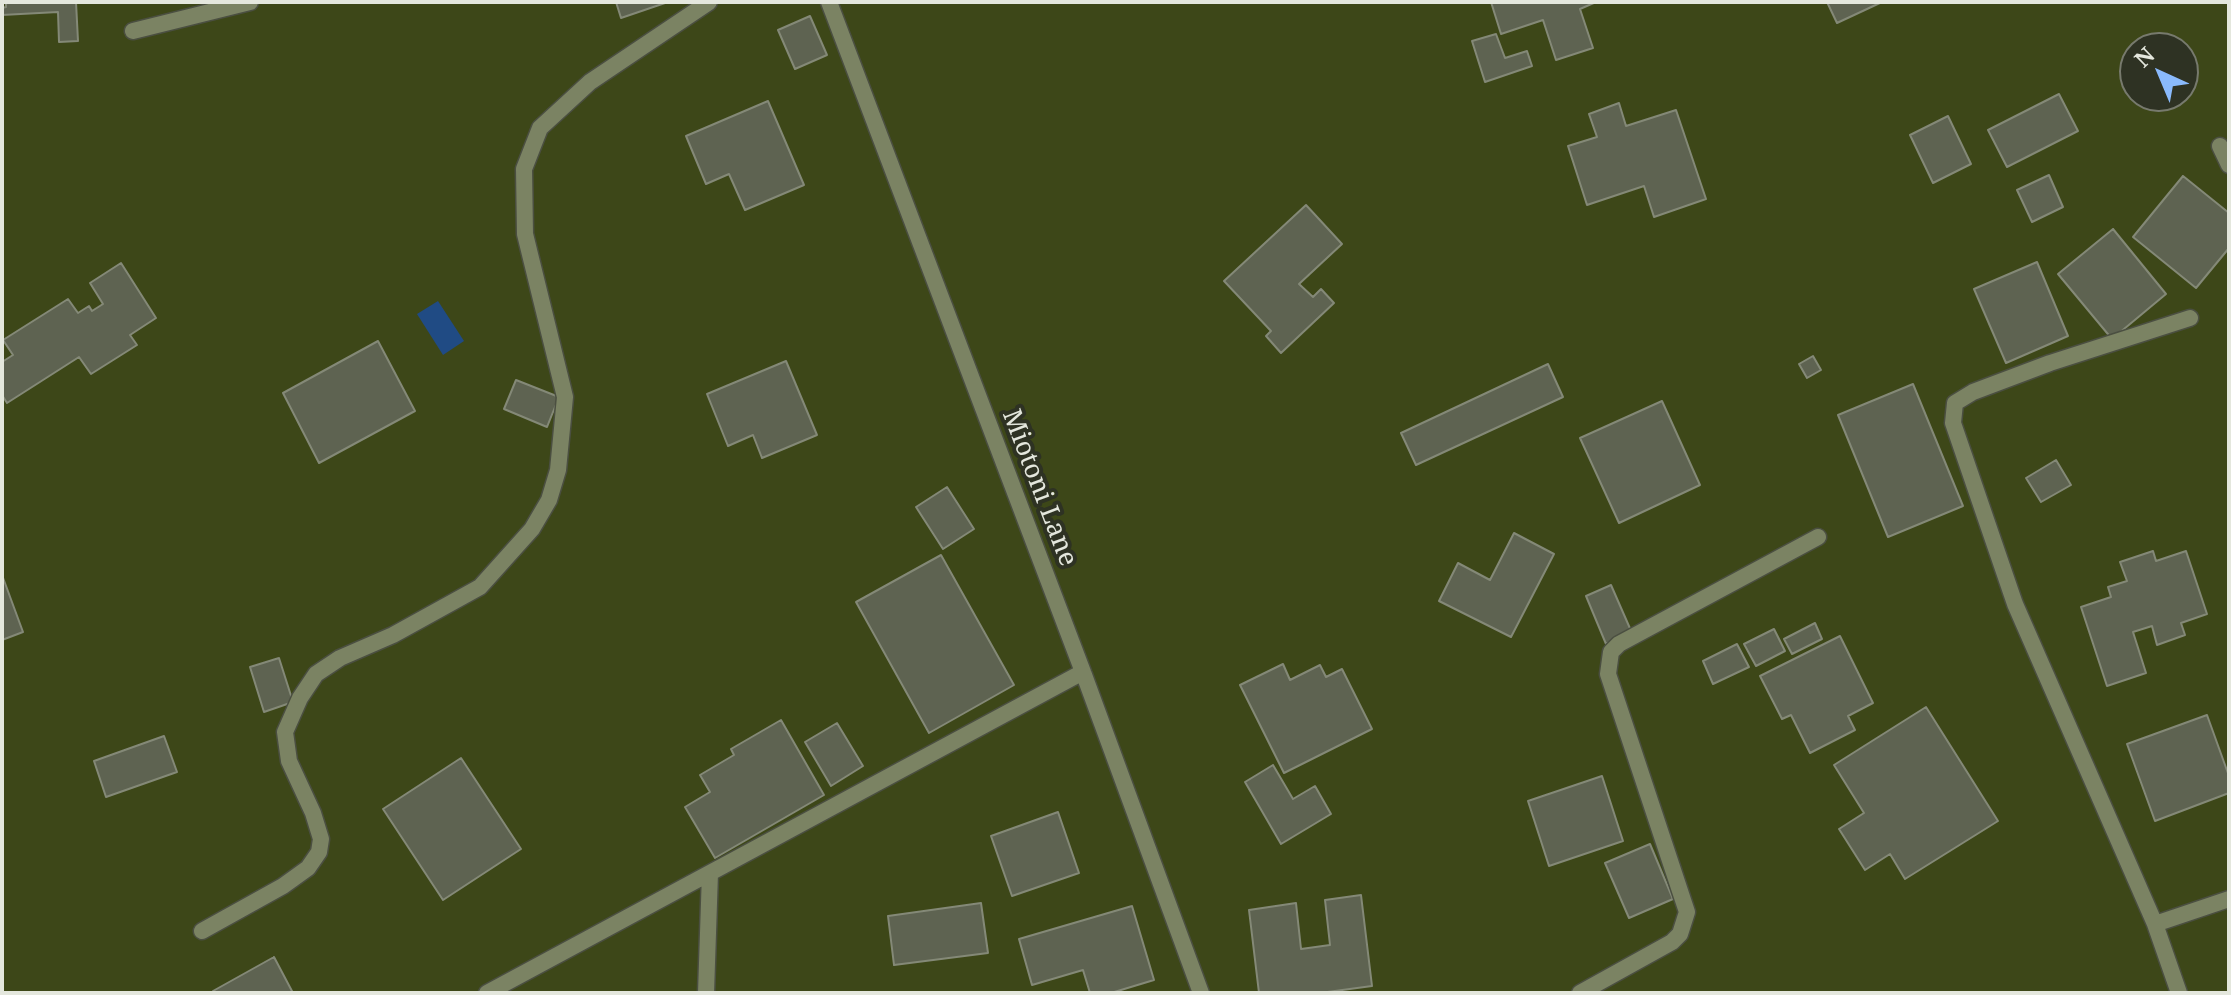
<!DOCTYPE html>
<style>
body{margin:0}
#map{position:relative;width:2231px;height:995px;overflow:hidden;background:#2e3223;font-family:"Noto Serif",serif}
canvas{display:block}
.frame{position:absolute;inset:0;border:4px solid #e4e7dd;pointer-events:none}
.north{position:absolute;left:2119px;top:32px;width:80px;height:80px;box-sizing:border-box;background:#2e3223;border:2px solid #777a6d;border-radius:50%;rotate:316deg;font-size:22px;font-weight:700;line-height:32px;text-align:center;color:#e4e7dd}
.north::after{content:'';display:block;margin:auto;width:28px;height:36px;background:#8abafc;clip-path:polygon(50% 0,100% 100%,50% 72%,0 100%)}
</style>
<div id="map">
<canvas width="2231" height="995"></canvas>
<div class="frame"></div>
<div class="north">N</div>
</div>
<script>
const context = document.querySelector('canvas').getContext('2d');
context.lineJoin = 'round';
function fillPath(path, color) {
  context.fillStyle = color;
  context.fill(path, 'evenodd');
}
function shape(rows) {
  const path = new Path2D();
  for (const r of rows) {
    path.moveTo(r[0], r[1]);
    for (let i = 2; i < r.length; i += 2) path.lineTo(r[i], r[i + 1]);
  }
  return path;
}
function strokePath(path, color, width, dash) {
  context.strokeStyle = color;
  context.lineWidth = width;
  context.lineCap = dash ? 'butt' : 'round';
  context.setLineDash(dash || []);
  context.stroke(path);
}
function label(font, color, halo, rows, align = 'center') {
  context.font = font + ' "Noto Serif",serif';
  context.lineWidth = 8;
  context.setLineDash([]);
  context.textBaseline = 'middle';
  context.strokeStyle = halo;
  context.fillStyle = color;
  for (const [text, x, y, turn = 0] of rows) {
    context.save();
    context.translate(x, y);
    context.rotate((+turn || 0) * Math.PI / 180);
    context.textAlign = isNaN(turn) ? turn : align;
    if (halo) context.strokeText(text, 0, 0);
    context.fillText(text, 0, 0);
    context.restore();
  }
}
const green = shape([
 [2,2,2229,2,2229,993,2,993],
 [2135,48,2183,48,2183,96,2135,96]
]);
const water = shape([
 [438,301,464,341,443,355,417,314]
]);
const building = shape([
 [6,2,76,2,78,41,59,42,58,12,2,15,2,8,6,7,6,2],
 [616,2,668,2,621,18,616,2],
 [1491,2,1596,2,1580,9,1593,48,1556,60,1543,20,1501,34,1491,2],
 [1827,2,1882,2,1837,23,1827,2],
 [810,16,827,55,795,69,778,30,810,16],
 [1496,34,1505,58,1527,51,1532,66,1485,82,1472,41,1496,34],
 [2059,94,2078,131,2007,167,1988,130,2059,94],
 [768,101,804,185,745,210,729,174,706,184,686,136,768,101],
 [1619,103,1626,126,1676,110,1706,199,1654,217,1644,186,1587,205,1568,146,1597,137,1589,114,1619,103],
 [1948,116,1971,164,1933,183,1910,135,1948,116],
 [2049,175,2063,207,2032,222,2017,190,2049,175],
 [2183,176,2229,213,2229,248,2196,288,2133,237,2183,176],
 [1306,205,1342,244,1299,284,1313,297,1321,289,1334,303,1281,353,1266,336,1271,331,1224,281,1306,205],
 [2113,229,2166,294,2112,339,2058,274,2113,229],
 [2037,262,2068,336,2006,363,1974,289,2037,262],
 [121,263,156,318,130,335,137,345,91,374,79,357,7,403,2,395,2,362,13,355,3,340,68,299,78,313,89,306,92,311,103,304,90,283,121,263],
 [378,341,415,411,319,463,283,393,378,341],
 [1813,356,1821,370,1807,378,1799,364,1813,356],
 [786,361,817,435,762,458,753,435,728,446,707,394,786,361],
 [1548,364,1563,397,1416,465,1401,433,1548,364],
 [516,380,559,397,547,427,504,409,516,380],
 [1913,384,1963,506,1888,537,1838,415,1913,384],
 [1662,401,1700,485,1619,523,1580,438,1662,401],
 [2056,460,2071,485,2041,502,2026,478,2056,460],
 [947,487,974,529,943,549,916,507,947,487],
 [1514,533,1554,554,1511,637,1439,601,1458,563,1490,580,1514,533],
 [2153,551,2156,561,2186,551,2207,614,2181,623,2185,635,2157,645,2152,626,2133,632,2146,673,2107,686,2081,607,2111,597,2108,587,2127,581,2120,562,2153,551],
 [941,555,1014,685,929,733,856,602,941,555],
 [2,575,23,632,2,640,2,575],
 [1611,585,1632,633,1606,644,1586,596,1611,585],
 [1815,623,1822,639,1792,654,1784,639,1815,623],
 [1774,629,1785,651,1756,666,1744,644,1774,629],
 [1840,636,1873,703,1848,716,1855,730,1810,753,1791,715,1782,719,1760,676,1840,636],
 [1737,644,1749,667,1713,684,1703,661,1737,644],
 [279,658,293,702,264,712,250,667,279,658],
 [1283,664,1290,680,1320,665,1326,677,1342,669,1372,729,1284,773,1240,685,1283,664],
 [1926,707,1998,821,1905,879,1890,854,1865,870,1839,829,1864,813,1834,765,1926,707],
 [2207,715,2229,776,2229,793,2155,821,2127,744,2207,715],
 [781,720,824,795,715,858,685,807,710,792,700,775,734,755,731,749,781,720],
 [837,723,863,766,831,786,805,742,837,723],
 [164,736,177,772,106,797,94,761,164,736],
 [461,758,521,849,443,900,383,809,461,758],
 [1273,765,1293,799,1315,786,1331,814,1281,844,1245,782,1273,765],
 [1602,776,1623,841,1549,866,1528,801,1602,776],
 [1058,812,1079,873,1012,896,991,836,1058,812],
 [1650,844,1673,899,1629,918,1605,863,1650,844],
 [1361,895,1372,986,1320,993,1259,993,1249,910,1296,903,1301,949,1330,945,1325,900,1361,895],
 [981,903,988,953,894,965,888,916,981,903],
 [1132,906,1154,980,1111,993,1090,993,1083,970,1032,985,1019,939,1132,906],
 [274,957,293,993,214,993,213,991,274,957]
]);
const street = shape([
 [829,2,1083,672,1201,993],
 [133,31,250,2],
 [2220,146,2229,165],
 [2155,924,2229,899],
 [202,931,283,886,308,868,319,852,321,839,313,813,289,761,285,732,300,698,316,674,340,658,393,635,480,587,532,529,549,500,558,470,565,397,525,234,524,169,540,128,590,82,709,2],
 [487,993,1083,672],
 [706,993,710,873],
 [1580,993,1672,942,1680,934,1687,912,1608,674,1611,652,1619,644,1818,537],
 [2179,993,2155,924,2015,604,1953,423,1955,403,1973,392,2050,363,2190,318]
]);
const streetNames = [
 ["Miotoni Lane",1039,488,69]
];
fillPath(green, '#3d4718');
fillPath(water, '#204b84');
fillPath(building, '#5e6351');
strokePath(building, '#848977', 2);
strokePath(street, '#4b4f41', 19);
strokePath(street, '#7b8363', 16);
label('26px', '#e4e7dd', '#2e3223', streetNames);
</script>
